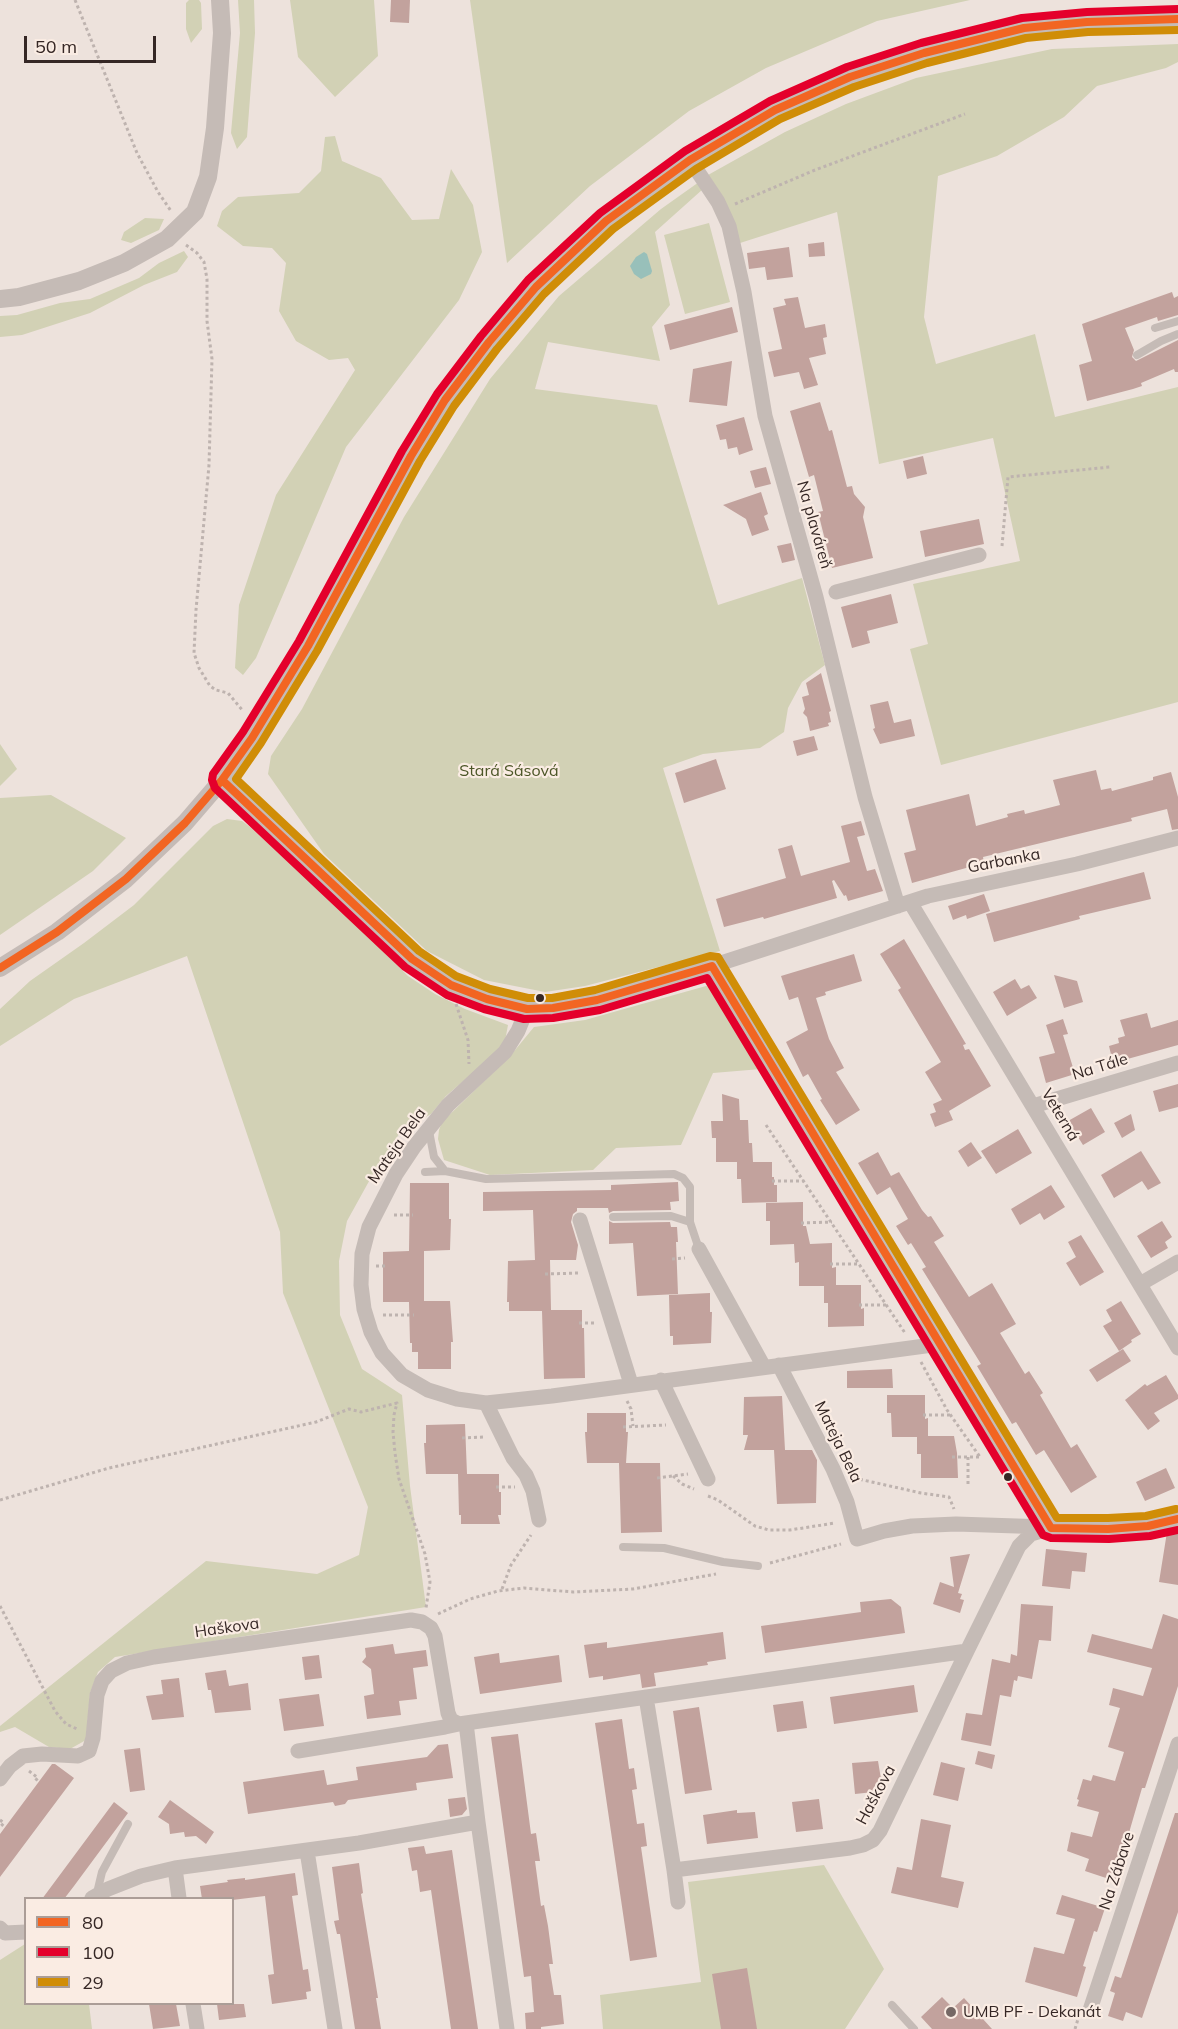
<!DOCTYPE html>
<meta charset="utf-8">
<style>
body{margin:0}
#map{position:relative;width:1178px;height:2029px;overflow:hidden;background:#ede2dc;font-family:Mulish,sans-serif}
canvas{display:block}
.legend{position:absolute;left:24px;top:1897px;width:210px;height:108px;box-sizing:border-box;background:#faece3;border:2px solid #ab9d97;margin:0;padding:8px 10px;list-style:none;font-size:18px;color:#352725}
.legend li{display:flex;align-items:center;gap:12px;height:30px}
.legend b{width:30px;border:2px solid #ab9d97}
.scale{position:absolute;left:24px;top:36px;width:132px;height:27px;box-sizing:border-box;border:3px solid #352725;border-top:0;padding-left:8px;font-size:18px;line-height:21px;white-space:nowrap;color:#352725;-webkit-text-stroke:4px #faece3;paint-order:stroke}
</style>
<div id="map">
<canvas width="1178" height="2029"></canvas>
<ul class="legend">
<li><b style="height:8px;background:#f26522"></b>80</li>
<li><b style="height:8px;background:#e4002b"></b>100</li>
<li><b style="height:8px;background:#d08d07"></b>29</li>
</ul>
<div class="scale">50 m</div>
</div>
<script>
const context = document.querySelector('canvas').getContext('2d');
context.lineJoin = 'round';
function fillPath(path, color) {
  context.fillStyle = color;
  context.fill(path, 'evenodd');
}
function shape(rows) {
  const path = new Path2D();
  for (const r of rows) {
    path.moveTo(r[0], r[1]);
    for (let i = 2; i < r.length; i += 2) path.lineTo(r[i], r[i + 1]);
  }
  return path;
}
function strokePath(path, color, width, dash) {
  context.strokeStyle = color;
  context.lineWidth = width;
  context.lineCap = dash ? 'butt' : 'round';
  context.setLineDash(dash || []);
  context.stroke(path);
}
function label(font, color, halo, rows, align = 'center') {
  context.font = font + ' Mulish,sans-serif';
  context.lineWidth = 4.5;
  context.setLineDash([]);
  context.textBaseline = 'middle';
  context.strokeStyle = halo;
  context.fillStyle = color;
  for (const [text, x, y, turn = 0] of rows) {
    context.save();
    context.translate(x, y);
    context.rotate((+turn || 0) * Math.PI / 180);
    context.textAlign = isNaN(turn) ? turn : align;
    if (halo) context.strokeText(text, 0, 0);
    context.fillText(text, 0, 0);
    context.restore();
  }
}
const green = shape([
 [189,0,199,0,201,3,202,29,191,43,186,29,186,3],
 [238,0,254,0,255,33,247,137,237,149,231,133,240,33],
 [290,0,374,0,378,56,335,97,298,57],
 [470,0,970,0,877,21,766,68,689,111,590,186,507,263],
 [1178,44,1178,62,1166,68,1097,86,1064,117,997,156,938,176,924,317,936,364,1035,334,1055,417,1178,387,1178,702,941,765,910,649,928,644,913,584,1020,561,993,438,879,464,837,212,740,243,708,175,785,132,846,104,916,78,1052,49],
 [335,136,342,161,381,178,412,220,439,219,451,169,473,205,482,252,459,300,346,447,256,658,243,675,235,668,239,605,276,495,355,370,348,358,329,360,296,341,279,311,286,263,272,248,243,246,217,226,222,211,238,197,299,193,321,171,325,137],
 [699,182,703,189,655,232,670,305,652,327,660,361,548,342,535,389,657,405,718,605,802,578,825,665,802,682,788,708,784,732,760,748,703,754,663,768,720,951,585,986,545,992,484,980,427,951,324,854,268,774,271,756,302,709,404,517,490,379,559,296,661,209],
 [145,218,164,219,159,230,131,243,121,240,124,232],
 [709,223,730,302,685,314,664,235],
 [184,251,188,257,177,272,144,285,90,313,22,335,0,337,0,316,17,315,60,303,90,299,139,278,159,263],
 [0,744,17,769,0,786],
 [51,795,126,838,93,871,0,935,0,798],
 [227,819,242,821,250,827,333,902,408,976,435,994,465,1009,508,1025,505,1041,497,1052,446,1096,431,1114,401,1131,373,1174,347,1221,339,1261,340,1315,362,1369,402,1395,410,1486,426,1607,115,1657,98,1672,90,1693,86,1740,70,1749,49,1747,15,1727,0,1732,0,1726,206,1561,317,1574,359,1555,368,1507,283,1293,280,1232,187,956,74,999,0,1046,0,1009,30,981,84,943,134,905,213,826],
 [706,986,713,988,761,1069,713,1073,681,1145,616,1148,593,1170,490,1175,444,1160,438,1139,439,1130,442,1122,511,1055,534,1027,585,1020],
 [824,1865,884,1969,845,2029,603,2029,600,1995,701,1982,688,1882],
 [25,1944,26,2004,89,2004,92,2029,0,2029,0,1960]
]);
const water = shape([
 [644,252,647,254,652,271,651,274,641,279,634,274,630,266,636,257]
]);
const building = shape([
 [391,0,410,0,409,23,390,22],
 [824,242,825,256,809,257,808,244],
 [789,247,793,277,767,280,765,267,749,269,747,253],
 [1172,292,1174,298,1178,296,1178,315,1158,321,1157,317,1125,328,1134,350,1132,357,1136,361,1178,340,1178,372,1175,372,1174,369,1141,383,1142,386,1133,389,1087,401,1079,365,1092,361,1082,324],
 [798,297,805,328,825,324,827,337,823,338,826,354,809,358,818,385,804,389,799,372,774,377,768,352,782,349,773,308,786,305,784,299],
 [732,307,738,332,670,350,664,325],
 [732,361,727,406,689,402,693,369],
 [820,402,829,431,832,430,847,487,852,486,854,494,865,507,863,517,873,558,832,568,818,512,823,511,814,475,809,477,790,411],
 [744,417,753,450,739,455,737,447,728,449,726,439,720,440,716,425],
 [923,456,927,474,907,479,903,461],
 [766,467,771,484,755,488,750,471],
 [761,492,768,514,764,516,769,530,752,536,746,519,723,505],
 [979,519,984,544,925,557,920,531],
 [791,543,795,560,782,563,777,546],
 [891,594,898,623,867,631,870,643,852,648,841,607],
 [821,673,831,711,829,712,831,722,828,723,829,726,810,731,807,717,803,713,805,709,802,697,809,695,806,683],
 [888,701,894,723,911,719,915,736,880,744,873,729,875,728,870,705],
 [814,736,818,750,797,756,793,741],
 [716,759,726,789,684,803,675,773],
 [1096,770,1101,790,1111,788,1112,791,1153,780,1153,777,1171,772,1178,797,1178,829,1172,830,1167,809,1131,818,1132,821,983,857,984,863,912,883,904,853,916,850,906,810,969,794,976,826,1008,817,1007,814,1024,810,1025,814,1060,805,1053,780],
 [861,821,865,835,857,837,867,871,875,869,883,891,848,901,846,895,844,896,834,880,832,881,837,898,764,919,763,917,724,927,716,899,786,878,778,849,792,845,801,876,850,862,841,826],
 [1144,872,1151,899,1079,916,1080,919,994,942,986,914],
 [984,894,990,911,967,919,966,915,953,920,948,906],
 [904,939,966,1044,963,1045,965,1050,969,1049,991,1086,949,1111,953,1120,935,1127,930,1114,936,1112,933,1104,942,1100,925,1072,941,1062,898,990,901,988,880,954],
 [854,954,862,981,825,992,826,995,816,998,829,1039,844,1068,836,1072,860,1110,836,1125,820,1100,822,1099,808,1074,803,1077,786,1042,808,1030,798,997,789,1000,781,976],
 [1054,975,1077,981,1083,1002,1064,1008],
 [1015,979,1021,989,1029,985,1037,998,1007,1016,993,992],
 [1147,1013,1151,1028,1178,1020,1178,1045,1113,1063,1109,1046,1119,1043,1118,1038,1125,1036,1120,1020],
 [1063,1019,1068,1034,1063,1035,1075,1074,1046,1083,1039,1057,1055,1053,1046,1025],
 [1178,1084,1178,1107,1159,1112,1153,1091],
 [722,1094,739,1099,740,1120,748,1120,749,1143,752,1143,753,1162,772,1162,772,1177,774,1177,774,1185,777,1185,777,1202,742,1203,741,1179,737,1179,737,1162,716,1162,716,1138,712,1138,711,1121,723,1121],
 [1091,1108,1105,1132,1083,1145,1068,1121],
 [1131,1114,1135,1130,1122,1138,1114,1123],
 [1018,1129,1032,1153,996,1174,981,1151],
 [971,1142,982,1158,968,1167,958,1151],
 [1141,1151,1161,1183,1148,1190,1142,1181,1114,1198,1101,1175],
 [878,1152,891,1176,899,1172,922,1210,928,1217,931,1216,944,1236,934,1242,969,1297,992,1283,1016,1324,1000,1333,1025,1374,1029,1371,1043,1393,1040,1395,1071,1448,1077,1444,1097,1477,1071,1493,1044,1450,1036,1455,1016,1422,1012,1424,977,1366,981,1364,922,1269,926,1267,911,1243,908,1245,896,1226,908,1219,890,1187,877,1195,858,1163],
 [678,1182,679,1201,670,1202,671,1210,613,1211,609,1213,608,1208,577,1208,577,1211,573,1214,571,1222,578,1245,576,1260,550,1260,551,1310,582,1310,582,1328,584,1328,585,1378,544,1379,542,1311,509,1311,509,1302,507,1302,508,1261,535,1260,533,1210,483,1211,483,1192,611,1190,611,1185],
 [410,1183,449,1183,449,1219,451,1219,450,1250,424,1251,424,1301,450,1301,453,1342,451,1342,451,1369,418,1369,418,1352,412,1352,412,1343,410,1343,409,1302,383,1302,383,1252,409,1251],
 [1051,1185,1065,1207,1044,1220,1040,1213,1020,1225,1011,1209],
 [803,1202,803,1226,806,1226,810,1244,832,1243,832,1268,836,1267,836,1285,861,1285,861,1309,864,1308,864,1326,828,1327,828,1303,824,1303,824,1286,799,1286,799,1262,795,1263,794,1244,770,1245,770,1221,766,1221,766,1203],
 [609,1221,613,1223,670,1222,671,1227,677,1227,678,1242,676,1242,678,1294,637,1296,633,1243,609,1244],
 [1162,1221,1172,1237,1165,1242,1168,1248,1151,1258,1137,1236],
 [1081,1235,1104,1272,1080,1286,1066,1263,1076,1257,1068,1242],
 [710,1293,710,1312,712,1312,711,1343,673,1345,673,1336,670,1336,669,1295],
 [1121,1301,1141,1334,1131,1340,1132,1342,1119,1351,1103,1326,1112,1321,1106,1310],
 [1123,1349,1131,1361,1097,1382,1089,1370],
 [892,1369,893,1388,847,1388,847,1371],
 [1166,1375,1178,1395,1178,1399,1154,1413,1160,1421,1148,1430,1125,1400,1145,1384,1147,1386],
 [887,1395,925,1395,925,1419,928,1418,928,1436,954,1436,957,1453,958,1478,921,1478,921,1454,917,1454,917,1437,892,1437,891,1413,887,1413],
 [782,1396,785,1450,744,1450,748,1435,743,1435,744,1397],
 [587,1413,626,1413,626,1432,628,1432,626,1463,587,1463,585,1432,587,1432],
 [465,1424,467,1474,460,1474,499,1474,499,1492,501,1492,501,1515,498,1515,500,1524,461,1524,461,1515,459,1515,458,1474,426,1474,424,1443,426,1443,426,1425],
 [774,1450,812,1450,817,1460,816,1503,777,1504],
 [619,1463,660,1463,662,1532,621,1533],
 [1166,1468,1175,1488,1145,1501,1136,1482],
 [1178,1529,1178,1585,1159,1582,1167,1532],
 [1046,1549,1087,1553,1085,1572,1072,1571,1070,1589,1042,1586],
 [970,1554,958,1593,962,1594,960,1599,964,1600,960,1613,933,1604,940,1582,954,1587,950,1557],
 [891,1599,901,1607,905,1633,765,1653,761,1626,861,1612,860,1602],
 [1021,1604,1053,1606,1051,1641,1039,1640,1032,1679,1018,1676,1017,1681,1014,1680,1011,1697,1000,1695,991,1746,961,1740,966,1713,982,1715,992,1659,1010,1663,1011,1654,1017,1656],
 [1163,1614,1178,1619,1178,1686,1145,1788,1142,1788,1115,1881,1085,1871,1089,1859,1067,1851,1071,1832,1092,1837,1099,1812,1077,1806,1079,1800,1077,1799,1083,1779,1091,1781,1093,1775,1115,1781,1124,1752,1108,1747,1120,1708,1109,1705,1113,1688,1143,1696,1152,1668,1087,1652,1092,1634,1152,1649],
 [723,1632,726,1659,707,1662,708,1665,654,1673,656,1686,642,1688,640,1674,603,1680,603,1676,589,1678,584,1645,607,1642,607,1648,615,1647],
 [393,1644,395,1654,426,1650,428,1666,413,1668,417,1699,399,1701,401,1715,367,1719,364,1696,374,1694,371,1669,362,1662,366,1657,365,1648],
 [499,1653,500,1663,559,1655,562,1682,480,1694,474,1657],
 [319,1655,322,1678,305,1680,302,1657],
 [226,1670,229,1686,248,1683,251,1710,215,1713,211,1690,208,1690,205,1673],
 [179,1678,184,1717,152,1720,146,1696,163,1694,161,1680],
 [914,1685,918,1712,834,1724,830,1697],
 [319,1694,324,1726,284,1731,279,1699],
 [803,1701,807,1728,777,1732,773,1705],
 [699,1707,712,1790,685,1794,673,1711],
 [622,1719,629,1769,634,1768,637,1789,632,1790,637,1824,644,1823,647,1846,641,1847,642,1854,657,1957,630,1961,595,1723],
 [518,1734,531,1834,536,1833,540,1861,535,1861,541,1906,544,1905,548,1926,553,1964,549,1964,554,1995,561,1995,564,2024,541,2027,541,2029,526,2029,525,2013,534,2012,531,1976,524,1977,491,1737],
 [448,1744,453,1778,416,1783,417,1790,348,1800,345,1804,335,1806,333,1802,248,1814,243,1782,324,1770,327,1785,358,1780,356,1767,427,1757,438,1745],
 [140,1748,145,1790,130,1792,124,1750],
 [978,1751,995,1755,992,1769,975,1764],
 [878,1761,883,1791,855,1794,852,1763],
 [941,1762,965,1768,958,1801,933,1795],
 [52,1764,55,1764,74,1778,0,1877,0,1834],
 [465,1797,467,1809,462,1815,450,1817,448,1799],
 [819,1799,823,1829,796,1832,792,1802],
 [170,1800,214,1832,206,1844,196,1836,185,1837,184,1832,170,1834,169,1824,158,1817],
 [114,1802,128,1813,74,1886,64,1899,42,1899],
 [737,1810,737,1813,755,1812,758,1838,707,1844,703,1815],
 [1175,1813,1178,1813,1178,1912,1142,2018,1126,2012,1123,2021,1108,2016,1115,1993,1110,1991,1115,1976,1121,1978],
 [921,1819,951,1825,941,1877,964,1882,958,1908,891,1893,897,1867,912,1870],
 [424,1846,426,1854,452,1850,478,2029,451,2029,431,1890,420,1892,417,1870,412,1871,408,1848],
 [359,1863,363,1893,361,1894,378,1998,376,1998,381,2029,355,2029,340,1934,337,1934,334,1921,339,1920,332,1867],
 [295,1873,298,1895,292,1896,303,1970,308,1969,311,1991,306,1992,307,1999,272,2004,268,1975,274,1974,265,1896,232,1900,232,1899,202,1899,200,1886,228,1882,227,1880,245,1878,245,1880],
 [1062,1895,1105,1908,1097,1932,1094,1931,1083,1966,1086,1967,1077,1997,1025,1982,1034,1947,1064,1954,1075,1919,1056,1914],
 [747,1968,757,2029,721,2029,712,1974],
 [942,1997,953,2008,964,1998,992,2029,932,2029,921,2017],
 [149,2004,176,2004,180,2026,153,2029],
 [217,2004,244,2004,246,2017,219,2020]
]);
const path = shape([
 [75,0,137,153,158,192,171,211],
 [735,204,815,170,965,114],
 [186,245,197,253,204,262,207,279,207,321,212,359,209,465,196,610,194,653,199,668,210,686,216,690,228,693,243,711],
 [1002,546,1008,477,1110,467],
 [456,1004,468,1040,469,1064],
 [766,1125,905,1333],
 [772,1181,803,1181],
 [394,1215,413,1215],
 [801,1223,832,1222],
 [672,1259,685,1258],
 [830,1264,860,1264],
 [376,1266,386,1266],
 [545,1274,579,1273],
 [859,1305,888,1305],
 [383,1315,414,1315],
 [579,1323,596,1323],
 [921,1362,947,1410,980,1457],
 [627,1401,631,1409,633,1426],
 [923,1415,950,1415],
 [623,1427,666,1425],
 [462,1438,484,1437],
 [952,1457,980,1457],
 [968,1457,968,1487],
 [673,1476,682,1484,694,1489],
 [657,1478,688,1474],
 [854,1478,921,1493,949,1497,954,1509],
 [496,1487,515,1487],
 [708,1496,718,1500,755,1526,769,1530,790,1530,835,1523],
 [0,1500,109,1468,316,1422,349,1409,361,1412,397,1403,394,1415,393,1432,395,1453,399,1479,425,1554,430,1582,426,1608],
 [770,1563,841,1544],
 [502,1589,511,1565,531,1535],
 [0,1606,55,1711,66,1724,77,1729],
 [438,1614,470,1599,498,1591,524,1588,573,1592,633,1589,716,1574],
 [29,1771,38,1778,35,1781],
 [0,1820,4,1823,1,1826],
 [1075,2029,1078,2019]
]);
const service = shape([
 [1155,328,1178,321],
 [1137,355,1161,341,1178,334],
 [429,1131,434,1157,445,1171,486,1179,674,1174,683,1178,690,1187,690,1222,699,1249],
 [425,1172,445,1171],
 [613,1217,671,1216,690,1222],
 [623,1547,664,1548,723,1562,758,1566],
 [97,1893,102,1872,128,1824],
 [892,2005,914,2029]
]);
const minor = shape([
 [690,160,718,202,729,226,744,292,765,416,816,597,865,797,898,906],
 [836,592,979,555],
 [222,780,412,959,451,985,487,999,527,1009,553,1008,597,1000,712,966,928,896,1077,864,1178,838],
 [910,902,1178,1348],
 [712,966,1051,1528],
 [527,1009,518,1031,505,1052,448,1105,414,1147,396,1174,369,1227,362,1254,361,1285,364,1309,371,1332,382,1353,402,1375,428,1390,457,1399,486,1403,552,1396,940,1344],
 [1033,1106,1178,1063],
 [580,1220,631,1384],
 [699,1249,764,1367],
 [1140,1284,1178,1262],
 [779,1365,833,1469,847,1502,857,1539,884,1531,912,1526,956,1524,1108,1529,1148,1526,1178,1519],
 [661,1380,708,1479],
 [486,1403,513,1458,526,1475,533,1491,539,1520],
 [646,1697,674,1870,850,1848,863,1845,873,1840,880,1831,967,1651],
 [298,1751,445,1727,459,1724],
 [0,1779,10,1766,23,1756,42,1754,78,1756,89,1751,93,1738,97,1695,102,1681,111,1671,127,1663,154,1657,411,1620,422,1622,431,1628,435,1636,448,1713,451,1720,459,1724,967,1651,1019,1546,1031,1534,1051,1528],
 [478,1822,507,2029],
 [307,1851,335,2029],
 [175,1868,179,1898],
 [674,1870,678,1902],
 [92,1898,108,1889,141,1876,175,1868,359,1843,478,1822,466,1723],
 [0,1928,5,1933,26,1932],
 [193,2004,197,2029],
 [1090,2010,1178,1744]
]);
const tertiary = shape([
 [0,299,19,297,79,281,124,263,167,239,195,212,208,177,215,128,222,33,220,0],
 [0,968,57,932,126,879,185,823,222,780,252,738,308,646,411,456,445,400,489,342,536,287,606,221,690,160,775,110,850,77,924,53,1024,28,1087,22,1178,19]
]);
const bus1 = shape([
 [222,780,412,959,451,985,487,999,527,1009,553,1008,597,1000,712,966,1051,1528,1108,1529,1148,1526,1178,1519],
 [0,968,57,932,126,879,185,823,222,780,252,738,308,646,411,456,445,400,489,342,536,287,606,221,690,160,775,110,850,77,924,53,1024,28,1087,22,1178,19]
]);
const bus2 = shape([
 [1178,9,1087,12,1022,18,921,43,847,67,770,101,685,151,600,213,528,280,481,336,437,394,402,451,299,641,243,732,213,774,212,780,215,788,405,967,447,995,484,1009,524,1019,553,1018,600,1010,707,978,1043,1535,1051,1538,1109,1539,1150,1536,1178,1530]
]);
const bus3 = shape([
 [1176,1509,1146,1516,1108,1518,1057,1518,718,957,710,956,595,990,552,998,528,998,490,989,456,976,419,951,236,779,261,743,317,651,420,461,454,406,497,349,544,294,613,229,696,169,780,119,854,87,927,63,1026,38,1088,32,1178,30]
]);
const markers = [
 [540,998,5,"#352725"],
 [1008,1477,5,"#352725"],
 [951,2012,6,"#756865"]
];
const streetNames = [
 ["Na plaváreň",814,525,74],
 ["Garbanka",1004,861,-11],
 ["Na Tále",1100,1067,-17],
 ["Veterná",1060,1115,59],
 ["Mateja Bela",397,1146,-55],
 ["Mateja Bela",838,1442,64],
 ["Haškova",227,1628,-8],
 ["Haškova",876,1795,-62],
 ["Na Zábave",1117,1871,-72]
];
const parkNames = [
 ["Stará Sásová",509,771]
];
const poiNames = [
 ["UMB PF - Dekanát",963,2012]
];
fillPath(green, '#d2d1b5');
fillPath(water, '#98c0ba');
fillPath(building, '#c2a29d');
strokePath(path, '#beb3af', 3, [3, 3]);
strokePath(service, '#c5bbb6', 8);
strokePath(minor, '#c5bbb6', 15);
strokePath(tertiary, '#c5bbb6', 18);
strokePath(bus1, '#f26522', 8);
strokePath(bus2, '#e4002b', 8);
strokePath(bus3, '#d08d07', 8);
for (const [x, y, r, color] of markers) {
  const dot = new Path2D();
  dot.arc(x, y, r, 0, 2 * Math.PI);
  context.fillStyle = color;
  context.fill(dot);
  strokePath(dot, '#faece3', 2);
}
label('16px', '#352725', '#faece3', streetNames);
label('16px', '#4c5627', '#faece3', parkNames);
label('16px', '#352725', '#faece3', poiNames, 'left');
</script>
